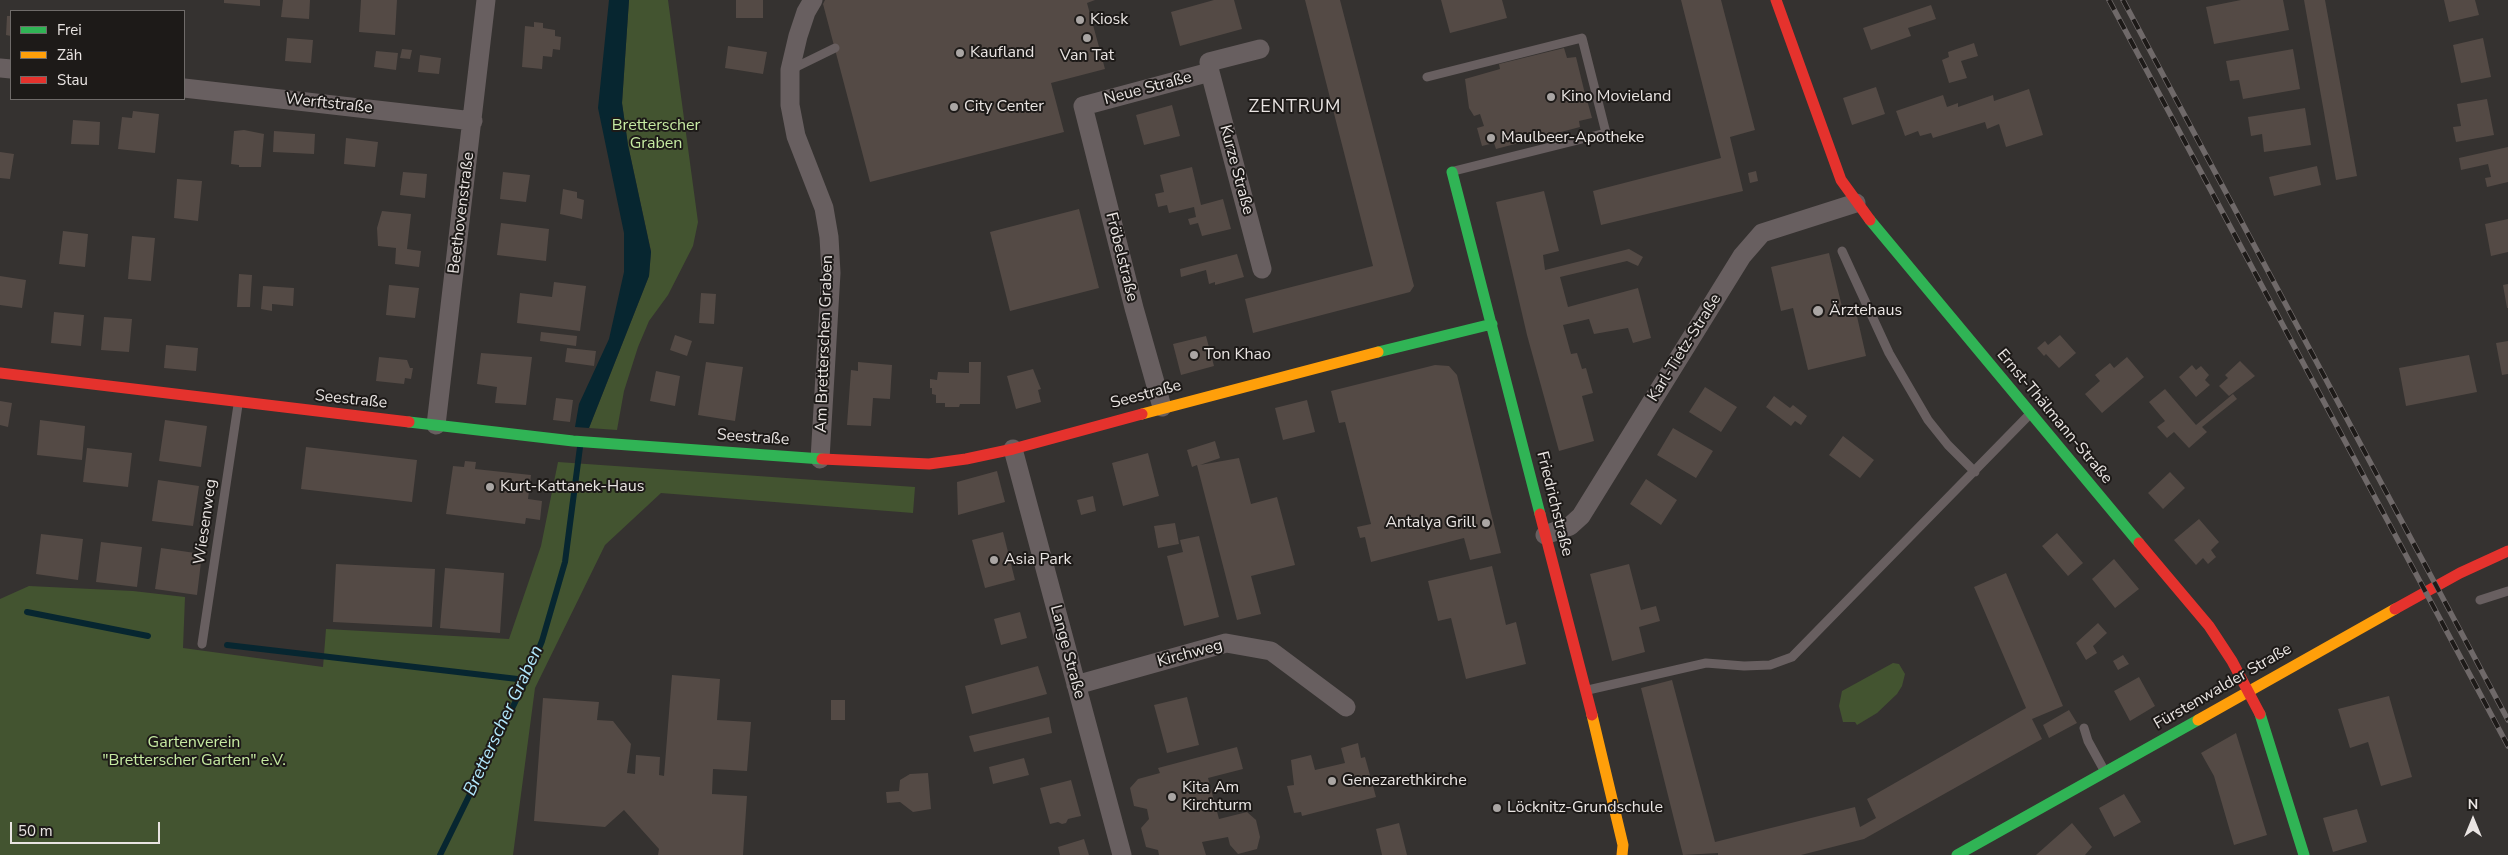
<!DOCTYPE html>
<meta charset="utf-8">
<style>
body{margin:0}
#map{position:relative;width:2508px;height:855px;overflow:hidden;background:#353230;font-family:"Nunito Sans",sans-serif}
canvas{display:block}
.legend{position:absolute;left:10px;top:10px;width:175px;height:90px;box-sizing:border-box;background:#1d1a18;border:1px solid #6f6b69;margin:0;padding:6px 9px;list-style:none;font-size:15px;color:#e9e4e2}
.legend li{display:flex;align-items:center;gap:10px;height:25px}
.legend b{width:25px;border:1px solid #6f6b69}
.north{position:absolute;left:2448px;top:795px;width:50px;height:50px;-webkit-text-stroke:4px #1d1a18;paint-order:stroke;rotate:0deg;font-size:14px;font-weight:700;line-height:20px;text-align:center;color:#e9e4e2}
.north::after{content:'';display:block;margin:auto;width:18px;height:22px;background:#e9e4e2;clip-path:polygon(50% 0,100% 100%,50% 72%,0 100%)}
.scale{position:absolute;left:10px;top:822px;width:150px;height:22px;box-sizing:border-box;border:2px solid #e9e4e2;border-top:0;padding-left:6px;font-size:15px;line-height:18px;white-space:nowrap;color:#e9e4e2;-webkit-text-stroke:4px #1d1a18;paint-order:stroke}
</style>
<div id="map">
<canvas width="2508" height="855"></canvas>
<ul class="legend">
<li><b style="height:6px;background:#30b455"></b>Frei</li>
<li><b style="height:6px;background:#ff9f0a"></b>Zäh</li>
<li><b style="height:6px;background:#e5322d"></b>Stau</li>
</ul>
<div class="north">N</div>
<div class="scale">50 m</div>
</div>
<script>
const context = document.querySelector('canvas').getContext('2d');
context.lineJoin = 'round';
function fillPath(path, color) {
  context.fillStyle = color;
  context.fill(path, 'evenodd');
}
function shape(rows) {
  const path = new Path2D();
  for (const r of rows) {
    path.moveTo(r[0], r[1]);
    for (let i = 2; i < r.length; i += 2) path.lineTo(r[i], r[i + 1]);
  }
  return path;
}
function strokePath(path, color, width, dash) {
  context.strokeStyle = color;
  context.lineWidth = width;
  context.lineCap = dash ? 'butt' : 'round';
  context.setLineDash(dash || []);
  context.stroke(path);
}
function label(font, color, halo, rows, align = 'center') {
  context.font = font + ' "Nunito Sans",sans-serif';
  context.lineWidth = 4;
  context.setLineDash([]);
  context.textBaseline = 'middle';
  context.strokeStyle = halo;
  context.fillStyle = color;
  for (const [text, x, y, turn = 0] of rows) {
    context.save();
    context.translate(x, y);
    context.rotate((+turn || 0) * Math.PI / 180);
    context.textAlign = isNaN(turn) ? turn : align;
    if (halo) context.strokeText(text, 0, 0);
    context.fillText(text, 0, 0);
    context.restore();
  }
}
const green = shape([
 [629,0,668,0,698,222,693,246,668,295,649,321,638,347,624,391,617,430,589,428,649,276,651,251,628,145,622,103],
 [558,462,915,487,913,513,661,493,605,545,535,688,513,855,0,855,0,599,29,586,133,591,185,597,183,648,323,667,326,629,509,639,541,546],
 [1893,663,1899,664,1905,674,1902,686,1897,694,1877,713,1857,725,1855,722,1843,722,1839,706,1842,691]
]);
const water = shape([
 [609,0,629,0,622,103,628,145,651,252,649,276,589,428,575,427,579,404,609,339,624,272,624,233,598,108]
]);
const stream = shape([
 [27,612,148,636],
 [227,645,526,680],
 [440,855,526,680,542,641,565,562,580,447]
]);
const building = shape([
 [224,0,260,0,260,6,224,3],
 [283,0,310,0,309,19,281,17],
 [361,0,397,0,395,35,359,32],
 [736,0,763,0,763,18,736,18],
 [825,0,1095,0,1087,3,1105,69,1051,83,1064,132,870,182,823,4],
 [1214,0,1234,0,1242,29,1180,46,1171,12],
 [1305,0,1340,0,1414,286,1410,292,1253,333,1245,299,1373,266],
 [1441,0,1502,0,1507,18,1450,33],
 [1681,0,1721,0,1755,130,1730,137,1743,191,1601,225,1593,191,1721,158],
 [2241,0,2283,0,2289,30,2214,44,2206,7],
 [2304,0,2325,0,2357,176,2336,180],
 [2444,0,2475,0,2479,15,2449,22],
 [1931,5,1936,19,1908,28,1911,36,1871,50,1863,28],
 [7,16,11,16,11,36,6,35],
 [534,22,543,23,543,28,555,30,555,36,561,37,560,50,553,49,552,57,543,56,542,69,522,67,525,26,534,27],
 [287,38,313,40,311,63,285,61],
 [2483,38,2491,77,2461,83,2453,45],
 [1974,43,1978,56,1961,61,1967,78,1949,83,1942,60,1949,57,1948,52],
 [728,46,767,52,763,74,725,68],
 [1564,48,1567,58,1576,57,1585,94,1576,96,1578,102,1587,100,1592,118,1579,121,1580,127,1496,149,1494,143,1482,146,1477,128,1484,126,1480,114,1474,116,1469,108,1465,79,1500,69,1499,64],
 [402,49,412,50,410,59,400,58],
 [2293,49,2300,89,2243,99,2239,80,2230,81,2226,61],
 [376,51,398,53,396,70,374,67],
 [420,55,441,58,439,74,418,72],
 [1876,87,1885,114,1852,125,1843,98],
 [2029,89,2043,135,2006,147,1999,124,1987,129,1985,122,1933,138,1931,133,1920,136,1918,131,1905,136,1896,111,1943,95,1947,107,1958,103,1958,107,1993,95,1994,101],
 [2487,99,2494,135,2456,142,2453,127,2461,126,2457,104],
 [1172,105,1180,136,1144,145,1136,115],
 [2305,108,2311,145,2264,152,2262,134,2251,136,2248,117],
 [133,111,159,114,155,153,118,149,122,117,132,118],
 [73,120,100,122,99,145,71,144],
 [244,130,264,134,261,167,239,167,239,165,231,164,234,131],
 [274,131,315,134,314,154,273,152],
 [346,138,378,142,375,167,344,164],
 [2508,147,2508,182,2487,187,2485,178,2491,177,2488,164,2461,170,2459,158],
 [0,152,14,154,10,179,0,178],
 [2317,166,2321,185,2274,196,2269,177],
 [1192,167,1201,205,1223,199,1231,229,1202,236,1198,223,1190,225,1188,219,1196,217,1194,207,1169,213,1167,205,1158,207,1155,194,1164,192,1160,175],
 [1756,171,1758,181,1750,183,1748,173],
 [403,172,427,174,425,198,400,195],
 [503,172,530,175,526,202,500,199],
 [177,179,202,181,198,221,174,218],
 [563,189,577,192,577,198,584,200,582,219,560,214],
 [1544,191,1559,251,1543,255,1545,270,1629,249,1643,257,1638,266,1627,261,1560,277,1568,307,1638,288,1651,338,1633,343,1628,328,1594,334,1589,319,1563,325,1571,354,1577,353,1582,369,1586,368,1593,393,1582,396,1594,441,1559,451,1527,335,1496,202],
 [1079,209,1099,288,1010,311,990,232],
 [382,211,411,214,407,249,421,251,419,267,395,264,396,248,378,246,377,228],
 [2508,219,2508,252,2491,256,2485,224],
 [501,223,549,229,546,261,497,255],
 [63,231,88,234,85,267,59,264],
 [132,236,155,238,151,281,128,279],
 [1829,253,1844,315,1856,312,1866,356,1808,370,1793,308,1781,311,1771,267],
 [1237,254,1244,277,1215,285,1215,282,1209,284,1206,270,1181,277,1180,269],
 [239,274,252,275,250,307,237,307],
 [0,276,26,280,22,308,0,305],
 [554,282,586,286,580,331,517,323,520,293,552,297],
 [2508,284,2508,308,2507,308,2503,285],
 [389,285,419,288,415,318,386,315],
 [263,286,294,288,293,306,272,304,272,311,261,309],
 [701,293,716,294,714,324,699,323],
 [54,312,84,315,81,346,51,343],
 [104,317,132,319,129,352,101,350],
 [541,332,577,336,576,346,540,341],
 [675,335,692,341,687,356,670,350],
 [2060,335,2076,353,2059,368,2046,354,2044,356,2037,348,2045,341,2048,345],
 [1206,336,1214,366,1181,375,1173,344],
 [2508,341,2508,374,2502,375,2496,343],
 [166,345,198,348,196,371,164,368],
 [567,348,596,351,594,366,565,362],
 [481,353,532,357,526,405,495,403,497,387,477,384],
 [2469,355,2477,392,2406,406,2399,368],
 [379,357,407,360,410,368,413,368,411,379,405,378,404,384,376,381],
 [2127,357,2144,377,2102,413,2085,394,2100,381,2095,375,2110,363,2114,368],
 [2240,361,2255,376,2229,396,2219,386,2228,378,2225,375],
 [706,362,743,367,735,421,698,415],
 [858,362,892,365,890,399,873,398,871,426,847,425,851,370,858,371],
 [969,362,981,362,980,404,960,404,959,407,945,407,945,403,936,403,936,395,932,394,932,388,930,388,930,379,937,380,938,372,969,373],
 [1435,365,1449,366,1457,375,1501,553,1470,560,1464,538,1371,562,1365,537,1360,538,1357,527,1371,524,1345,422,1339,423,1331,391],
 [2192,365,2196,370,2201,366,2209,375,2205,380,2210,385,2196,397,2179,377],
 [1033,369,1041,389,1038,390,1041,402,1016,409,1007,376],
 [656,371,680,376,675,406,650,401],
 [1705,387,1737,407,1721,432,1689,412],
 [2165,389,2196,425,2233,394,2237,399,2202,427,2207,432,2189,448,2174,432,2167,438,2157,427,2165,421,2149,402],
 [1774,396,1790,408,1793,405,1807,416,1801,425,1795,421,1791,426,1766,407],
 [556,398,573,400,570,422,553,420],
 [1307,400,1315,432,1283,440,1275,408],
 [0,401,12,403,8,427,0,425],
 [40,420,85,426,82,460,37,455],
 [165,420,207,426,201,467,159,461],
 [1673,428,1713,451,1696,478,1657,455],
 [1843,436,1874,460,1860,478,1829,455],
 [1215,441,1220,458,1200,465,1239,458,1251,504,1277,497,1295,565,1251,576,1261,614,1237,620,1197,465,1192,467,1187,450],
 [306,447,417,460,412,502,301,489],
 [87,448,132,453,128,487,83,482],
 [1148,453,1159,496,1123,506,1112,463],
 [465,461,476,462,475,469,531,475,528,499,542,501,540,520,526,518,525,524,446,514,453,466,464,467],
 [997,471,1005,502,958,515,957,482],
 [2170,472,2185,488,2163,509,2148,493],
 [1646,479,1677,500,1661,525,1630,504],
 [158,480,199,486,193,526,152,521],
 [1093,496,1096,511,1081,515,1077,500],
 [2199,519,2219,542,2211,550,2216,557,2208,564,2203,558,2196,565,2174,540],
 [1175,523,1179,544,1158,548,1154,526],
 [1003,532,1015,580,985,588,972,540],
 [2057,533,2083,563,2068,576,2042,546],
 [41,534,83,539,78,580,36,574],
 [1199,536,1219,617,1184,626,1167,556,1183,552,1180,540],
 [101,542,142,547,137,587,96,582],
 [161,548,202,554,197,595,155,589],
 [2114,559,2139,589,2115,608,2092,579],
 [336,564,435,569,432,627,333,622],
 [1629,564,1641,610,1656,606,1660,621,1639,627,1645,652,1612,661,1590,574],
 [1492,566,1506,625,1516,622,1526,664,1466,679,1451,618,1438,621,1428,581],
 [445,568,504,573,500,633,440,628],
 [2006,573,2063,706,2032,719,2042,739,1864,839,1801,855,1718,855,1718,853,1683,855,1641,688,1672,680,1715,842,1855,807,1860,827,1876,818,1867,799,2026,708,1974,587],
 [1020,612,1027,638,1001,645,994,619],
 [2098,623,2107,633,2093,646,2097,653,2086,660,2076,643],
 [2123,655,2129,664,2118,670,2113,661],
 [1038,666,1047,694,972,714,965,686],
 [672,675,720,679,717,720,751,722,747,771,713,769,712,794,747,796,743,855,658,855,659,849,624,810,605,827,534,821,543,698,599,702,597,720,613,721,631,744,627,773,635,774,636,755,660,757,659,775,664,776],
 [2139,677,2155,706,2130,721,2114,691],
 [2389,696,2412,777,2381,786,2368,742,2350,748,2338,709],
 [1187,697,1199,745,1167,753,1154,705],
 [831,700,845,700,845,720,831,720],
 [2069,710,2077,723,2049,738,2043,725],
 [1049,717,1052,733,974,752,969,736],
 [2236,733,2267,835,2234,845,2214,776,2201,753],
 [1358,743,1361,758,1365,757,1376,797,1302,816,1301,812,1294,813,1287,786,1294,785,1291,760,1311,755,1315,770,1345,763,1341,748],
 [1237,747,1243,769,1208,778,1219,819,1247,812,1256,820,1260,837,1257,849,1238,854,1230,845,1228,837,1202,842,1206,855,1159,855,1158,850,1146,847,1141,828,1149,819,1147,809,1134,806,1130,788,1138,779,1160,773,1158,768],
 [1024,758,1029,775,993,784,989,767],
 [928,773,931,809,913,812,900,802,887,803,886,792,899,791,900,780,910,774],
 [1071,780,1081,816,1068,819,1066,823,1062,824,1058,822,1050,824,1040,788],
 [2124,794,2141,822,2114,837,2099,808],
 [2357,809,2367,842,2333,852,2323,818],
 [1399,823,1407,855,1382,855,1376,829],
 [2072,823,2092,847,2085,855,2036,855],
 [1084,839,1089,855,1060,855,1058,847]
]);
const lane = shape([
 [790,70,835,48],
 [1427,77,1582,38,1606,133,1454,171],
 [1842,251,1889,353,1928,420,1948,445,1975,472],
 [2480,600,2508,591],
 [202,644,238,405],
 [1588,690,1706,663,1744,666,1770,665,1792,657,2029,415],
 [2084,728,2088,741,2104,770]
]);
const street = shape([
 [813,0,806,12,798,36,790,70,790,105,796,136,824,208,829,237,831,273,820,459],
 [0,68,11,69],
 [1210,72,1262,269],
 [184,88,473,121],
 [1162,407,1134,308,1083,106,1210,72,1209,62,1260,49],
 [436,425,486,0],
 [1013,449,1122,855],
 [1545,535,1570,526,1581,516,1742,256,1762,233,1856,203],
 [1076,685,1226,643,1271,651,1346,707]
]);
const fast = shape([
 [1452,172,1540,514],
 [1870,220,2139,543],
 [1378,352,1492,324],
 [409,422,573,441,822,459],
 [2260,714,2304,855],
 [1957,855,2198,720]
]);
const slow = shape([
 [1142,414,1378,352],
 [1592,715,1623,845,1622,855],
 [2198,720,2395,609]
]);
const jam = shape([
 [1776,0,1841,180,1870,220],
 [0,373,409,422],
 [822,459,929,464,966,459,1013,449,1142,414],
 [1540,514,1592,715],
 [2139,543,2209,626,2232,661,2260,714],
 [2395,609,2460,573,2508,551]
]);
const rail = shape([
 [2109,0,2508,746],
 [2123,0,2508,720]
]);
const markers = [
 [1080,20,5,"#aaa6a4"],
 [1087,38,5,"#aaa6a4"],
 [960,53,5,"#aaa6a4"],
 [1551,97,5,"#aaa6a4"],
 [954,107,5,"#aaa6a4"],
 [1491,138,5,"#aaa6a4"],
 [1818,311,6,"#aaa6a4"],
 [1194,355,5,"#aaa6a4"],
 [490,487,5,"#aaa6a4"],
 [1486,523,5,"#aaa6a4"],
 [994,560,5,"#aaa6a4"],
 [1332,781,5,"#aaa6a4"],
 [1172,797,5,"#aaa6a4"],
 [1497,808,5,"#aaa6a4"]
];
const poiNames = [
 ["Kiosk",1090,20],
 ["Kaufland",970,53],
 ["Van Tat",1087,56,"center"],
 ["Kino Movieland",1561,97],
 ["City Center",964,107],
 ["Maulbeer-Apotheke",1501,138],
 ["Ärztehaus",1829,311],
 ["Ton Khao",1204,355],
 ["Kurt-Kattanek-Haus",500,487],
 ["Antalya Grill",1476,523,"right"],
 ["Asia Park",1004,560],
 ["Genezarethkirche",1342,781],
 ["Kita Am",1182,788],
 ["Kirchturm",1182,806],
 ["Löcknitz-Grundschule",1507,808]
];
const streetNames = [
 ["Neue Straße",1148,89,-15],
 ["Werftstraße",329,104,6],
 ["Kurze Straße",1236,170,75],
 ["Beethovenstraße",462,213,-83],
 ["Fröbelstraße",1121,257,76],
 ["Am Bretterschen Graben",825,344,-88],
 ["Karl-Tietz-Straße",1685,348,-58],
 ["Seestraße",1146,395,-15],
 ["Seestraße",351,400,6],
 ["Ernst-Thälmann-Straße",2054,417,50],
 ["Seestraße",753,438,4],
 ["Friedrichstraße",1554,504,76],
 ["Wiesenweg",206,522,-82],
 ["Lange Straße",1067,652,75],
 ["Kirchweg",1190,654,-15],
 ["Fürstenwalder Straße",2223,687,-30]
];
const parkNames = [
 ["Bretterscher",656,126],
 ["Graben",656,144],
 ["Gartenverein",194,743],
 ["\"Bretterscher Garten\" e.V.",194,761]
];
const neighbourhoodNames = [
 ["ZENTRUM",1295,108]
];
const waterNames = [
 ["Bretterscher Graben",504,721,-65]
];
fillPath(green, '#435430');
fillPath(water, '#072630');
strokePath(stream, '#072630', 6);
fillPath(building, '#544a45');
strokePath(lane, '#685f60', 9);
strokePath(street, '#685f60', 19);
strokePath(fast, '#30b455', 11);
strokePath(slow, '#ff9f0a', 11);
strokePath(jam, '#e5322d', 11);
strokePath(rail, '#6f6969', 5.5);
strokePath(rail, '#1d1a18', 4, [11]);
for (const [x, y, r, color] of markers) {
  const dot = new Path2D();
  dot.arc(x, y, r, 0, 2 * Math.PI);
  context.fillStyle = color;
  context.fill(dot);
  strokePath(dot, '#1d1a18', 2);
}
label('16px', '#e9e4e2', '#1d1a18', poiNames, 'left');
label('16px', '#e9e4e2', '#1d1a18', streetNames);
label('16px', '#c6eaa2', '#1d1a18', parkNames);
context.letterSpacing = '1px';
label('18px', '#e9e4e2', '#1d1a18', neighbourhoodNames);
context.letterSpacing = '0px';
label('italic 18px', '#b1e7fc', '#1d1a18', waterNames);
</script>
